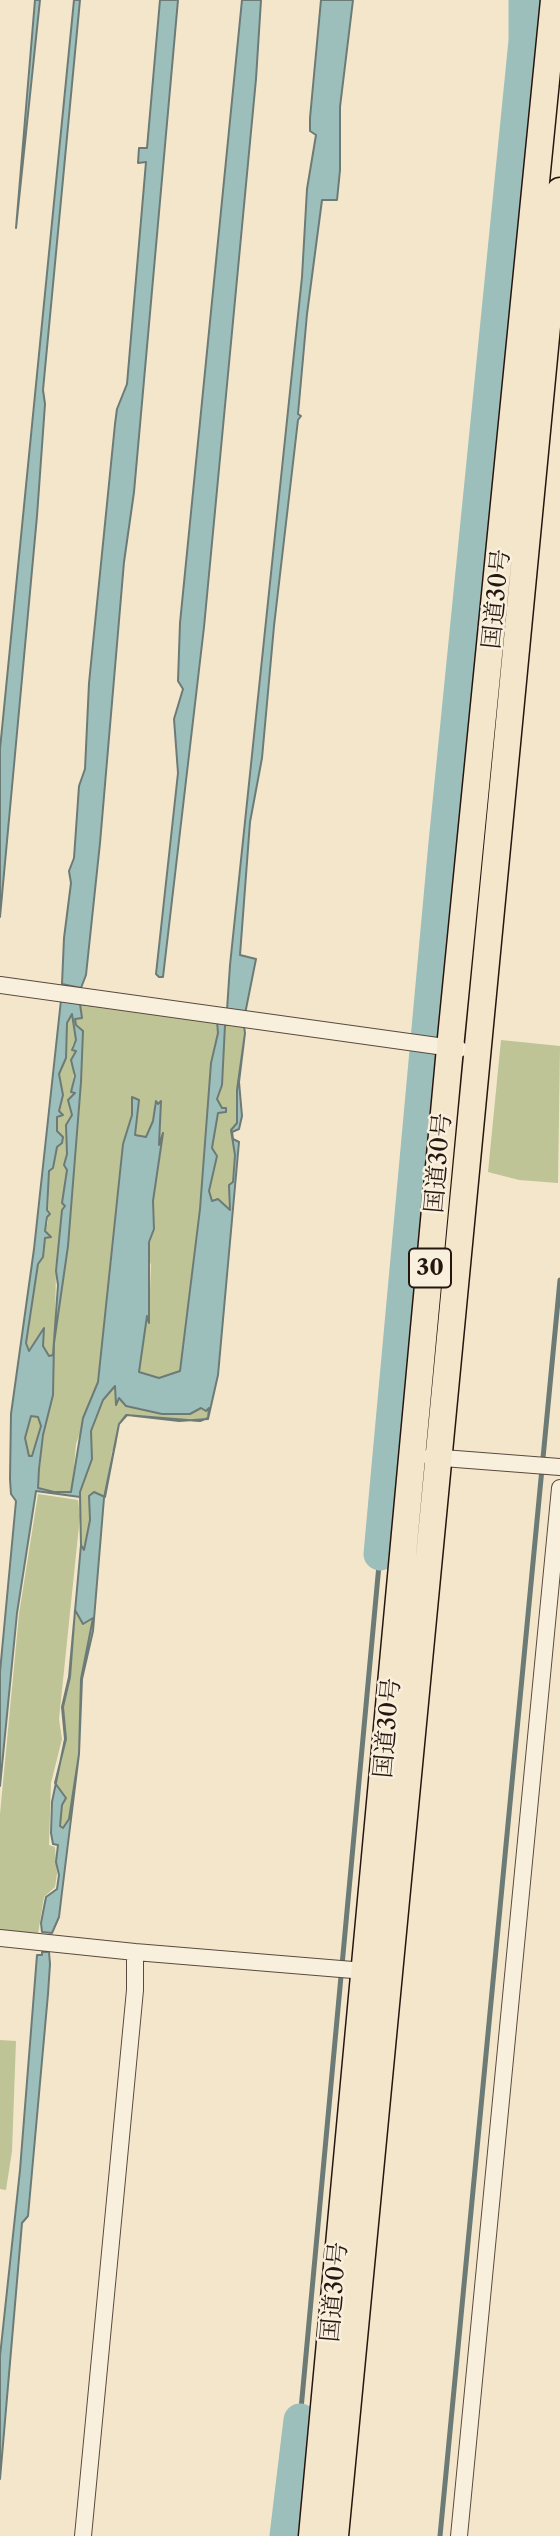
<!DOCTYPE html>
<meta charset="utf-8">
<style>
body{margin:0}
canvas{display:block;background:#f4e6cb}
</style>
<canvas width="560" height="2536"></canvas>
<script>
const context = document.querySelector('canvas').getContext('2d');
context.lineJoin = 'round';
function fillPath(path, color) {
  context.fillStyle = color;
  context.fill(path, 'evenodd');
}
function shape(rows) {
  const path = new Path2D();
  for (const r of rows) {
    path.moveTo(r[0], r[1]);
    for (let i = 2; i < r.length; i += 2) path.lineTo(r[i], r[i + 1]);
  }
  return path;
}
function strokePath(path, color, width, dash) {
  context.strokeStyle = color;
  context.lineWidth = width;
  context.lineCap = dash ? 'butt' : 'round';
  context.setLineDash(dash || []);
  context.stroke(path);
}
function label(font, color, halo, rows, align = 'center') {
  context.font = font + ' "Libre Caslon Text","Noto Serif JP",serif';
  context.lineWidth = 5;
  context.setLineDash([]);
  context.textBaseline = 'middle';
  context.strokeStyle = halo;
  context.fillStyle = color;
  for (const [text, x, y, turn = 0] of rows) {
    context.save();
    context.translate(x, y);
    context.rotate((+turn || 0) * Math.PI / 180);
    context.textAlign = isNaN(turn) ? turn : align;
    if (halo) context.strokeText(text, 0, 0);
    context.fillText(text, 0, 0);
    context.restore();
  }
}
const green = shape([
 [80,1003,217,1021,218,1033,211,1063,200,1209,180,1371,159,1378,139,1373,147,1314,149,1320,151,1262,148,1270,149,1242,154,1229,153,1201,161,1102,155,1102,153,1121,145,1138,135,1135,139,1101,132,1097,132,1115,123,1144,98,1382,76,1444,72,1492,54,1492,38,1488,43,1435,53,1395,54,1356,49,1356,43,1346,43,1329,28,1351,26,1343,38,1264,43,1257,45,1237,50,1237,45,1231,48,1222,49,1170,53,1168,57,1147,60,1066,66,1050,67,1023,72,1013,76,1040,72,1046,76,1050,72,1088,75,1093,72,1116,66,1125,66,1206,62,1214,56,1270,55,1326,61,1291,81,1082,83,1031,76,1026,75,1018],
 [238,1023,244,1026,245,1033,237,1090,237,1123,231,1130,235,1155,230,1211,212,1201,209,1191,216,1156,212,1148,218,1112,226,1108,222,1108,217,1100,222,1085,225,1025],
 [501,1040,560,1046,558,1183,519,1180,488,1172],
 [115,1385,115,1395,135,1408,162,1414,190,1414,201,1408,210,1407,208,1418,200,1422,126,1415,119,1424,116,1447,112,1451,104,1498,89,1496,90,1520,85,1550,82,1549,80,1492,92,1459,91,1431,103,1400],
 [31,1416,38,1417,42,1426,32,1456,29,1456,25,1438],
 [38,1494,78,1500,80,1516,59,1719,62,1739,51,1783,49,1845,55,1847,57,1874,55,1887,44,1897,38,1934,0,1930,0,1814,19,1614],
 [75,1609,93,1618,81,1679,79,1754,69,1819,63,1828,60,1827,62,1805,66,1798,55,1783,66,1739,63,1707,70,1677],
 [0,2040,16,2041,12,2151,6,2190,0,2189]
]);
const water = shape([
 [35,0,40,0,16,228,35,0],
 [74,0,80,0,43,390,45,404,37,516,0,917,0,749,74,0],
 [160,0,178,0,134,492,124,562,100,843,86,975,81,988,62,984,64,938,71,883,69,871,74,858,79,786,85,769,89,683,115,424,117,409,127,384,146,162,138,163,139,148,147,148,160,0],
 [242,0,261,0,256,79,204,627,163,977,159,977,156,974,178,773,174,719,183,689,178,681,180,623,242,0],
 [321,0,353,0,340,107,340,170,337,200,322,200,307,314,298,414,301,416,298,420,274,626,262,758,250,822,240,955,256,959,245,1014,227,1010,230,965,302,277,307,189,316,135,310,131,310,118,321,0],
 [61,1000,224,1023,238,1022,244,1025,245,1033,239,1082,242,1116,239,1129,232,1132,233,1139,239,1142,218,1375,208,1419,179,1421,127,1415,119,1424,104,1498,93,1631,82,1679,79,1754,62,1892,59,1917,52,1933,42,1932,41,1923,46,1897,57,1889,59,1875,56,1862,58,1845,53,1844,51,1833,52,1802,65,1739,62,1707,69,1677,81,1545,80,1497,36,1491,17,1613,0,1786,0,1672,16,1501,11,1494,10,1479,11,1414,34,1249,61,1000],
 [80,1004,217,1021,218,1033,211,1063,200,1209,180,1371,159,1378,139,1372,147,1316,149,1323,149,1242,154,1229,153,1201,163,1133,159,1145,161,1101,158,1104,156,1101,153,1121,146,1137,135,1135,139,1100,132,1097,132,1115,123,1144,98,1382,83,1418,71,1492,54,1492,38,1488,39,1469,43,1435,53,1395,54,1343,68,1246,81,1082,83,1031,76,1025,75,1019,82,1018,80,1004],
 [72,1014,76,1040,72,1050,76,1051,71,1060,75,1076,71,1092,75,1093,68,1100,72,1115,66,1125,67,1154,64,1165,67,1170,62,1203,65,1206,62,1210,56,1271,58,1285,53,1355,49,1356,43,1346,44,1328,29,1351,26,1343,38,1264,43,1257,45,1238,51,1237,45,1231,47,1217,50,1214,47,1210,49,1171,53,1168,57,1147,62,1143,63,1137,57,1131,57,1117,63,1115,59,1111,63,1095,59,1074,66,1058,67,1023,72,1014],
 [238,1023,244,1026,245,1033,237,1090,237,1123,231,1130,235,1155,233,1182,229,1185,230,1210,218,1199,212,1201,209,1191,217,1156,212,1148,218,1113,226,1112,226,1108,222,1108,217,1099,222,1085,225,1025,238,1023],
 [115,1386,116,1405,119,1398,126,1406,162,1414,190,1414,201,1408,206,1411,209,1408,208,1418,200,1421,126,1415,119,1424,105,1497,94,1492,89,1496,90,1520,84,1550,81,1545,80,1492,92,1459,91,1431,103,1400,115,1386],
 [31,1416,38,1417,41,1426,32,1456,29,1456,25,1438,31,1416],
 [75,1610,83,1624,93,1618,81,1679,79,1754,69,1819,63,1828,60,1826,62,1805,66,1798,55,1783,66,1739,63,1707,70,1677,75,1610],
 [42,1952,49,1952,50,1964,48,1994,28,2216,22,2223,0,2479,0,2356,20,2170,37,1955,42,1955,42,1952]
]);
const stream = shape([
 [300,2420,380,1554],
 [440,2536,560,1280]
]);
const river = shape([
 [380,1554,445,843,525,41,525,0],
 [286,2536,300,2420]
]);
const minor = shape([
 [0,985,459,1049],
 [430,1457,560,1467],
 [0,1938,135,1952,135,1990,83,2536],
 [135,1952,365,1971],
 [459,2536,560,1488]
]);
const trunk = shape([
 [312,2536,450,1048,554,0],
 [335,2536,560,191]
]);
const shields = [
 [430,1268,42]
];
const shieldNames = [
 ["30",430,1268]
];
const streetNames = [
 ["国道30号",497,599,-84],
 ["国道30号",439,1163,-85],
 ["国道30号",388,1728,-85],
 ["国道30号",335,2292,-85]
];
fillPath(green, '#bec496');
fillPath(water, '#9cbfbb');
strokePath(water, '#6d7b77', 2);
strokePath(stream, '#6d7b77', 5);
strokePath(river, '#9cbfbb', 33);
strokePath(minor, '#5a4a3f', 18);
strokePath(trunk, '#261610', 29);
strokePath(minor, '#f8efdd', 16);
strokePath(trunk, '#f4e6cb', 26);
for (const [x, y, w] of shields) {
  const box = new Path2D();
  box.roundRect(x - w / 2, y - 19.5, w, 39, 5);
  context.fillStyle = '#f8efdd';
  context.fill(box);
  strokePath(box, '#261610', 2);
}
label('bold 23px', '#261610', null, shieldNames);
label('24px', '#261610', '#f8efdd', streetNames);
</script>
